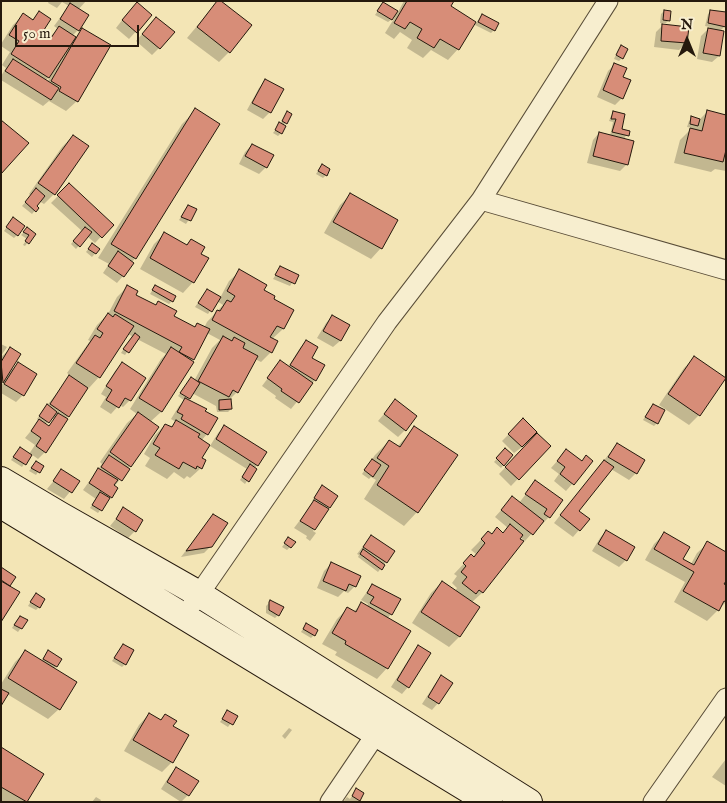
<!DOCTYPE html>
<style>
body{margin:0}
#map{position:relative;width:727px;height:803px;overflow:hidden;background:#f3e5b5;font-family:"IM FELL English",serif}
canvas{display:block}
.frame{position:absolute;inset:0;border:2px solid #25190d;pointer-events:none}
.north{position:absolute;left:662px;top:15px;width:50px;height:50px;-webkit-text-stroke:4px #f7eecf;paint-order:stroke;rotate:0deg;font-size:14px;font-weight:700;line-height:20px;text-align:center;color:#25190d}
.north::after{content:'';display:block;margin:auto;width:18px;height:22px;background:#25190d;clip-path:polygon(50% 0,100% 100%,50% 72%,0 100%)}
.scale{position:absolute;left:15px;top:25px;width:124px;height:22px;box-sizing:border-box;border:2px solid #25190d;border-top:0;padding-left:6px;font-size:15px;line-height:18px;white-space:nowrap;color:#25190d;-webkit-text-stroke:4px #f7eecf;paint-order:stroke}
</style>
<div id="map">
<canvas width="727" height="803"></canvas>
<div class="frame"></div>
<div class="north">N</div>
<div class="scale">50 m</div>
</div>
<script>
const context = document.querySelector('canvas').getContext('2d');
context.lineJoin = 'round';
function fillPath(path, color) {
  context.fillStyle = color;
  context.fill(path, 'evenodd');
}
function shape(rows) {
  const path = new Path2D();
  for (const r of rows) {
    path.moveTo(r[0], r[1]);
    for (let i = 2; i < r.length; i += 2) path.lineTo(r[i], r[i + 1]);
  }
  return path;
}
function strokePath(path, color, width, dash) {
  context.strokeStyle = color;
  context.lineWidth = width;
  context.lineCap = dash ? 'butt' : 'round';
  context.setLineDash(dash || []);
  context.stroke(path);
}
const shadow = shape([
 [49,1,86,1,78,10,78,30,72,36,75,38,82,30,77,101,66,111,49,101,43,106,1,80,1,76,6,68,2,65,10,52,1,46,1,44,13,25,23,15,32,20,39,13,41,33,49,38,58,29,54,26,69,6,62,2,57,8,48,3],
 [51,75,47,83,45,81],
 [218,1,229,52,219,62,187,38],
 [404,1,452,1,449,7,476,23,482,15,494,30,491,33,473,24,458,49,448,60,431,50,423,58,407,48,412,40,400,32,394,39,385,33,395,17,388,22,375,15,383,3,398,12],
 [130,10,151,15,129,39,116,28],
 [664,11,669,20,666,23,660,23,661,14],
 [711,11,725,26,720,31,719,56,712,62,697,59,701,36,710,27,705,26,708,14],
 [150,25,159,48,152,55,136,41],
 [662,26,686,43,679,50,654,47,656,32],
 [618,50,622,58,619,61,614,59],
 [615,64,622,77,622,98,615,105,597,97,608,71],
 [266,81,270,112,263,119,247,110,259,88],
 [196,110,135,258,123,276,117,283,103,273,109,264,98,258,182,124],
 [707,112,726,116,726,171,715,169,711,172,674,163,680,140,692,128,687,127,689,121,692,118,699,120],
 [288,113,291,115,283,126,281,133,278,136,273,133],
 [614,113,624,115,620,130,628,132,624,139,627,164,620,171,587,163,593,140,599,133,610,136,613,122,609,121,611,116],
 [73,136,54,194,44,204,39,201,35,206,37,208,32,214,22,206,31,196,29,194,62,147],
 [252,145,272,156,266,167,259,174,239,164,245,152],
 [319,169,326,175,323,178,316,174],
 [69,185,112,225,95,243,87,236,76,249,71,244,82,231,51,203],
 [350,195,397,221,381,248,371,259,324,233,340,205],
 [188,206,195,210,186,224,179,220],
 [10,222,17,235,14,238,4,231],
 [24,232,34,234,25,246,23,245,27,239,21,235],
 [164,234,185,246,191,240,200,254,193,282,183,293,140,269,154,244],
 [89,248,99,249,92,257,86,252],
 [280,268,297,275,290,286,273,279],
 [240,271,272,299,293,311,283,329,272,339,271,352,261,362,255,359,237,392,230,399,231,409,228,412,217,412,216,406,192,393,187,400,204,412,207,434,201,441,201,468,190,478,187,476,184,479,174,472,167,479,145,466,150,458,144,454,155,435,165,425,170,428,176,422,171,419,179,406,185,401,178,396,188,382,194,381,212,348,220,340,207,333,191,361,192,362,161,412,150,422,130,466,114,487,111,497,98,513,90,508,96,499,83,490,102,464,100,462,127,423,137,414,130,409,161,359,166,354,137,339,125,355,121,353,132,336,127,334,99,377,89,388,87,387,45,452,38,459,31,454,22,467,11,460,17,452,29,454,35,445,25,438,39,421,37,419,44,409,71,376,67,373,90,341,88,340,97,325,108,314,117,297,127,287,135,296,172,317,194,328,198,324,204,328,207,322,223,305,217,301,208,314,195,307,207,290,220,298,229,281],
 [52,417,54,419,48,427,45,425],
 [155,286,172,301,169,304,150,294],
 [333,316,349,325,340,341,333,347,317,338,326,323],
 [306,341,315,380,291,409,275,398,276,396,262,386,280,362,288,367,300,348],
 [1,344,7,347,1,356],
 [10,349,9,373,18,363,23,395,16,402,1,393,1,386,5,380,1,382,1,357],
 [694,358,699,415,689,425,659,405,684,368],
 [122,364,144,378,130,400,123,407,119,405,111,414,100,407,106,397,101,394,115,371],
 [395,401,405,430,398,437,378,421],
 [650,408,657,423,654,426,643,420],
 [523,420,549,446,511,486,499,474,527,445,526,444,514,453,502,441],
 [225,426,257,465,245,484,240,480,247,469,210,446,218,433],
 [414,428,417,512,404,526,364,499,376,480,371,477,369,479,362,474,375,455,389,441,397,447],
 [617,444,636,473,629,480,611,469,577,511,579,530,573,537,554,523],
 [505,450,512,456,501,468,494,462],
 [567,450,581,462,592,461,566,491,554,481,559,474,551,468],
 [36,462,42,466,36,475,29,471],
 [62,471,78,482,64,499,47,489],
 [535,482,561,500,549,517,542,524,541,523,525,541,520,537,518,539,522,542,482,593,472,602,479,607,459,637,449,647,412,623,431,593,442,582,455,591,457,588,452,583,457,576,454,574,471,556,473,558,476,554,471,550,478,543,488,532,491,535,497,529,502,534,508,528,495,517,512,498,519,503],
 [319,490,336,496,313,531,316,533,310,541,306,538,307,536,294,528,314,502,312,501],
 [124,509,135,531,128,538,110,526],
 [213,515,211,546,204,553,181,557],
 [606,531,626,560,619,567,592,551,600,538],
 [665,533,681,559,691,564,697,553,708,543,722,585,726,602,707,621,674,602,685,582,645,560,654,544],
 [371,536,386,562,378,572,358,557,359,555,357,554],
 [286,542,290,547,287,550,282,547],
 [331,564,355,586,348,593,344,591,338,597,317,588,324,571],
 [372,585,391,614,387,619,409,632,387,668,377,679,335,655,337,652,322,644,337,619,347,609,353,612,362,604,367,607,368,604,361,600],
 [33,598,39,607,36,610,28,606],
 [271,601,278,615,275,618,266,613,266,606],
 [17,620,26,621,18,632,12,628],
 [306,624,314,635,311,638,301,632],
 [123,645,125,664,122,667,112,661],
 [419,647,408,687,402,694,391,687,412,654],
 [48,651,61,659,54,669,59,709,48,719,7,694,1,703,1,684,15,662,25,652,41,661],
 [441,677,438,703,432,710,422,704,435,684],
 [228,711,236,716,228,727,220,722],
 [149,714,160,720,165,715,172,727,172,762,162,772,124,751,139,725],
 [289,728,292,730,285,739,282,736],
 [1,749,42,775,25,802,1,802],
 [726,759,726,786,712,777],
 [177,768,188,795,181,802,161,789,170,775],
 [356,790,359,800,357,802,343,802,347,797,350,799],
 [96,797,101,800,100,802,92,802]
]);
const building = shape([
 [217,1,221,1,252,25,230,53,197,27,217,1],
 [407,1,454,1,451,6,476,22,459,50,440,39,434,48,417,38,422,29,410,22,405,29,394,23,407,1],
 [137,2,152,15,137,33,122,20,137,2],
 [383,2,398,11,392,20,377,11,383,2],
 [70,3,89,15,79,31,60,19,70,3],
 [664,10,671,11,670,21,663,20,664,10],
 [710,10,726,12,726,27,708,23,710,10],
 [39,11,51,19,42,33,51,38,59,26,76,37,49,78,11,54,19,41,9,35,23,13,33,20,39,11],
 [482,14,499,23,495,31,478,22,482,14],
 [156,17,175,32,160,49,142,34,156,17],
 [662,24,689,27,687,43,661,41,662,24],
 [82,28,111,45,78,102,59,91,61,87,51,81,82,28],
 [708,28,724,31,720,56,703,53,708,28],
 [621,45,628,49,623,59,616,55,621,45],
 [13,59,59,88,51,100,5,71,13,59],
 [614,63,627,68,623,77,631,80,623,99,603,90,614,63],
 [265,79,284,89,271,113,252,103,265,79],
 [195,108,220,124,136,259,111,244,195,108],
 [707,110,726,115,726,150,723,162,684,153,690,128,702,131,707,110],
 [287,111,292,114,287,124,282,121,287,111],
 [613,111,625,114,622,129,630,131,629,136,612,132,616,119,611,119,613,111],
 [691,116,700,119,698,126,690,124,691,116],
 [1,120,29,143,1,174,1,120],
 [279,122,286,126,282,134,275,130,279,122],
 [599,132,634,141,628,165,593,156,599,132],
 [73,135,89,146,55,195,38,183,73,135],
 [252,144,274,155,267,168,245,156,252,144],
 [322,164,330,169,327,176,318,171,322,164],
 [69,183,114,225,102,238,57,195,69,183],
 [36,188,45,196,37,206,39,208,36,212,25,202,36,188],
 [350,193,398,220,382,249,333,222,350,193],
 [188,205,197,209,191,221,181,217,188,205],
 [13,217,25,226,18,236,6,227,13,217],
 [27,227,36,234,29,244,25,241,29,235,23,232,27,227],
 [85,227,92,232,80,247,73,241,85,227],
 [164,232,187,245,191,239,205,247,201,254,209,258,194,283,150,258,164,232],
 [92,243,100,249,96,254,88,249,92,243],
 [118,251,134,263,124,277,108,266,118,251],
 [280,266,299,275,295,284,275,275,280,266],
 [239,269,267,285,264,290,275,296,274,299,294,310,284,329,277,326,270,337,278,341,272,353,212,320,217,310,220,311,227,300,231,302,235,296,227,291,239,269],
 [127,285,138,291,136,295,156,305,158,301,177,311,174,316,195,327,197,323,210,329,194,360,179,352,182,347,114,311,127,285],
 [155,285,176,296,173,302,152,290,155,285],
 [207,289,221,297,212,312,198,303,207,289],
 [108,313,113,317,115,314,134,326,100,378,76,363,95,335,100,338,103,333,97,329,108,313],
 [332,315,350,325,341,341,323,331,332,315],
 [135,333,140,337,129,353,123,349,135,333],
 [223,336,232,341,234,337,245,343,243,348,258,356,238,393,233,390,229,397,198,381,223,336],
 [306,340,318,347,312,358,325,365,316,381,290,365,306,340],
 [10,347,21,354,3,383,1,362,10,347],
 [171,347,194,362,162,412,139,398,171,347],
 [694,356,726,378,700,416,668,394,694,356],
 [280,360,313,383,299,403,281,391,282,389,267,378,280,360],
 [18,362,37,374,24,396,4,384,18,362],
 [122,362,146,378,131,401,125,398,119,408,106,400,112,390,106,386,122,362],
 [69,375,88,388,69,417,50,404,69,375],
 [191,377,200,383,190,399,180,393,191,377],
 [185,398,207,409,205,411,218,418,208,435,181,419,183,415,177,412,185,398],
 [231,399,232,409,219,410,219,400,231,399],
 [395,399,417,416,406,431,384,414,395,399],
 [47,404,57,412,49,423,39,416,47,404],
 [653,404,665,410,658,424,645,417,653,404],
 [138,412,159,427,131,467,110,452,138,412],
 [58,413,68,419,46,453,36,446,41,438,31,431,39,419,49,426,58,413],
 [523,418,537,432,522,447,508,434,523,418],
 [176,420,200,434,198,437,210,445,202,458,206,460,202,469,197,466,196,469,183,462,179,469,155,455,160,448,153,444,165,424,172,427,176,420],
 [224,425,267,452,258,466,216,439,224,425],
 [414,426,458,455,418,513,377,485,389,466,377,458,389,440,400,447,414,426],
 [537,433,551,446,519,480,505,467,537,433],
 [617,443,645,460,637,474,608,457,617,443],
 [20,447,32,455,26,465,13,457,20,447],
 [505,448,513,455,504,466,496,458,505,448],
 [566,449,582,461,586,455,593,461,574,485,560,474,565,467,557,461,566,449],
 [109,455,130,469,122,481,101,467,109,455],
 [372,459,381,465,373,477,364,470,372,459],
 [604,460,614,467,579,511,590,519,580,531,560,515,604,460],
 [36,461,44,466,40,473,31,468,36,461],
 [250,464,257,469,249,482,242,477,250,464],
 [98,468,118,480,114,485,118,488,112,498,89,483,98,468],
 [61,469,80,481,72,493,53,481,61,469],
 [535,480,563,500,550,518,544,514,547,509,525,494,535,480],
 [322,485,338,496,330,508,314,498,322,485],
 [100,492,110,498,102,511,92,505,100,492],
 [512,496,544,521,533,535,501,510,512,496],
 [314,500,329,509,315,530,300,521,314,500],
 [123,507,143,520,136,532,116,519,123,507],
 [213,514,228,523,212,547,186,551,213,514],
 [510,524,523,535,520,539,524,541,483,593,479,590,476,594,462,583,467,577,461,572,466,566,463,563,471,554,474,557,485,543,481,539,488,531,492,534,497,527,503,533,510,524],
 [606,530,635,547,627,561,598,544,606,530],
 [664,532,690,547,683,559,694,565,707,541,726,552,726,581,724,584,726,585,726,602,724,601,719,611,683,591,694,572,654,549,664,532],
 [371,535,395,551,387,563,363,547,371,535],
 [288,537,296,542,291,548,284,543,288,537],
 [363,549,385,565,382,570,360,554,363,549],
 [331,562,361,576,356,587,349,584,346,591,323,581,331,562],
 [1,567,16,577,10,586,1,580,1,567],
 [1,581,20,592,1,622,1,581],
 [442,581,480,607,460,637,421,612,442,581],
 [372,584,401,599,392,615,370,603,374,597,367,593,372,584],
 [36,593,45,599,40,608,30,602,36,593],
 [270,600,284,607,279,616,269,610,269,602,270,600],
 [361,602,411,631,388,669,345,644,346,641,332,633,347,607,356,612,361,602],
 [20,616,28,620,22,629,14,625,20,616],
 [306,623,318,630,315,636,303,629,306,623],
 [123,644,134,650,126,665,114,658,123,644],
 [418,645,431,653,409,688,397,680,418,645],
 [25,650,77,682,60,710,8,678,25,650],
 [48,650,62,659,57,667,43,659,48,650],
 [441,675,453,683,439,704,428,697,441,675],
 [1,689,9,693,1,706,1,689],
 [227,710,238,716,233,725,222,719,227,710],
 [149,713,161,720,165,714,177,721,173,726,189,735,173,763,133,740,149,713],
 [1,747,44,774,27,802,1,787,1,747],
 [176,767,199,781,189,796,167,782,176,767],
 [356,788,364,793,360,801,352,796,356,788]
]);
const street = shape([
 [481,200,726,270],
 [193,603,387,322,481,200,608,1],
 [330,802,376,734],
 [653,802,726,698]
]);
const secondary = shape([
 [1,480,60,515,199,594,529,802],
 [1,505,489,802]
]);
fillPath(shadow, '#0003');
fillPath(building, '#d78d78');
strokePath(building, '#25190d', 1);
strokePath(street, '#584c37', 21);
strokePath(secondary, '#25190d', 28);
strokePath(street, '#f7eecf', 19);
strokePath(secondary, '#f7eecf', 26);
</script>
